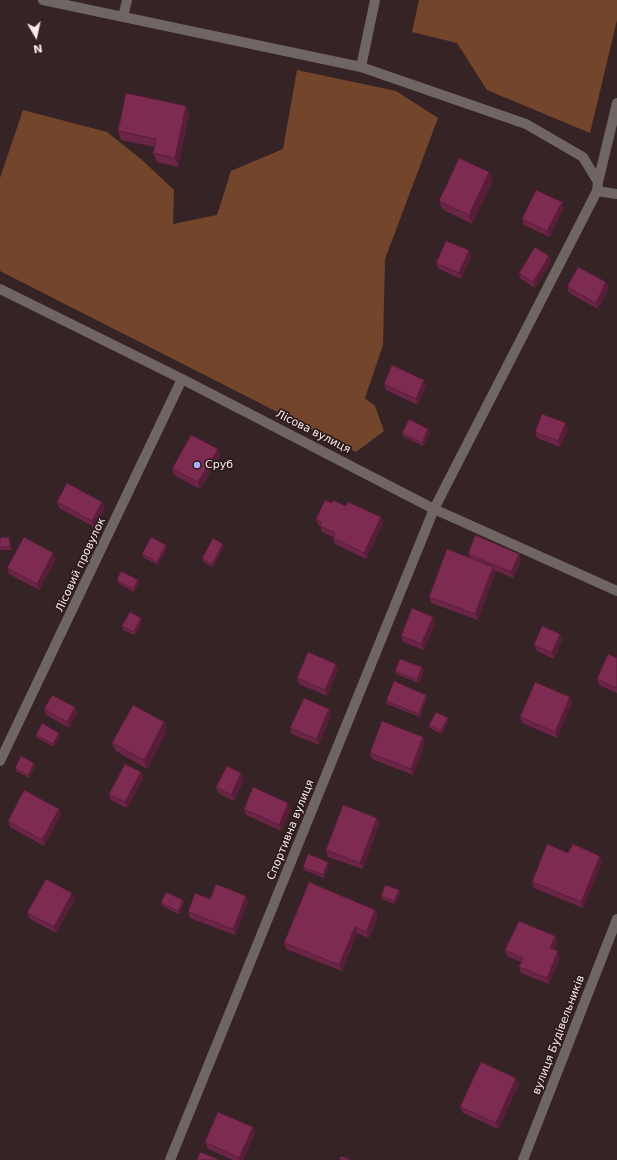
<!DOCTYPE html>
<meta charset="utf-8">
<style>
body{margin:0}
#map{position:relative;width:617px;height:1160px;overflow:hidden;background:#362325;font-family:"DejaVu Sans",sans-serif}
canvas{display:block}
.north{position:absolute;left:16px;top:16px;width:40px;height:40px;-webkit-text-stroke:3px #2c1a1c;paint-order:stroke;rotate:171deg;font-size:11px;font-weight:700;line-height:16px;text-align:center;color:#f9ecec}
.north::after{content:'';display:block;margin:auto;width:14px;height:18px;background:#f9ecec;clip-path:polygon(50% 0,100% 100%,50% 72%,0 100%)}
</style>
<div id="map">
<canvas width="617" height="1160"></canvas>
<div class="north">N</div>
</div>
<script>
const context = document.querySelector('canvas').getContext('2d');
context.lineJoin = 'round';
function fillPath(path, color) {
  context.fillStyle = color;
  context.fill(path, 'evenodd');
}
function shape(rows) {
  const path = new Path2D();
  for (const r of rows) {
    path.moveTo(r[0], r[1]);
    for (let i = 2; i < r.length; i += 2) path.lineTo(r[i], r[i + 1]);
  }
  return path;
}
function strokePath(path, color, width, dash) {
  context.strokeStyle = color;
  context.lineWidth = width;
  context.lineCap = dash ? 'butt' : 'round';
  context.setLineDash(dash || []);
  context.stroke(path);
}
function label(font, color, halo, rows, align = 'center') {
  context.font = font + ' "DejaVu Sans",sans-serif';
  context.lineWidth = 3.5;
  context.setLineDash([]);
  context.textBaseline = 'middle';
  context.strokeStyle = halo;
  context.fillStyle = color;
  for (const [text, x, y, turn = 0] of rows) {
    context.save();
    context.translate(x, y);
    context.rotate((+turn || 0) * Math.PI / 180);
    context.textAlign = isNaN(turn) ? turn : align;
    if (halo) context.strokeText(text, 0, 0);
    context.fillText(text, 0, 0);
    context.restore();
  }
}
const green = shape([
 [419,0,617,0,617,20,590,133,487,90,457,43,412,32],
 [297,70,396,91,438,118,385,259,383,345,365,398,375,406,384,431,356,452,0,271,0,178,23,110,107,132,141,159,174,190,173,224,217,215,231,171,283,149]
]);
const street = shape([
 [43,0,361,67,526,124,583,157,598,182,597,191,434,509,170,1160],
 [123,17,127,0],
 [361,67,375,0],
 [598,182,617,103],
 [597,191,617,194],
 [0,289,182,379,434,509,617,591],
 [0,761,182,379],
 [523,1160,617,919]
]);
const wall = shape([
 [186,106,189,115,178,167,157,162,153,153,155,147,121,140,118,131],
 [489,172,493,181,472,224,442,209,439,201],
 [564,208,550,237,524,225,522,219],
 [471,256,461,279,439,269,436,263],
 [549,256,551,262,535,288,521,279,519,273],
 [567,287,609,288,598,309,569,293],
 [384,384,426,386,418,405,386,390],
 [428,429,430,432,423,446,403,436,402,433],
 [568,429,560,447,537,438,535,432],
 [218,449,220,456,200,489,174,475,172,469],
 [57,502,102,502,105,508,94,527,59,508],
 [332,503,346,506,381,517,383,523,366,559,335,544,333,538,333,537,322,532,320,526,318,525,316,519],
 [0,538,10,540,11,550,0,550],
 [224,547,213,567,203,562,202,559],
 [167,548,158,565,143,557,142,554],
 [468,554,519,554,521,560,513,578,494,570,495,573,478,620,431,603,429,597,470,558],
 [56,559,39,590,9,574,7,568],
 [117,580,138,580,139,583,134,592,118,583],
 [433,617,435,623,424,650,403,642,401,636],
 [141,618,142,622,135,635,123,630,122,626],
 [560,634,562,640,554,659,537,651,534,645],
 [617,658,617,693,599,685,597,679],
 [338,670,327,696,299,684,297,678],
 [424,670,419,683,396,674,395,671],
 [570,697,572,703,557,738,522,723,520,717],
 [427,698,420,717,387,704,386,701],
 [75,707,77,713,69,728,46,715,44,709],
 [329,709,331,715,319,745,292,734,290,728],
 [448,718,449,721,442,734,430,728,429,725],
 [164,722,167,731,147,769,116,751,112,743],
 [36,735,60,736,54,747,37,738],
 [423,737,425,743,413,775,372,759,370,753],
 [35,766,29,778,16,771,15,768],
 [141,772,143,778,127,808,111,800,109,794],
 [244,779,234,801,218,793,216,787],
 [59,809,61,815,44,846,10,827,8,821],
 [244,809,291,809,281,831,246,815],
 [377,818,379,824,363,869,328,857,326,850],
 [568,853,602,862,583,908,534,888,532,882],
 [328,862,329,865,324,878,304,870,303,867],
 [399,890,400,893,395,904,382,899,381,896],
 [72,893,75,899,56,933,30,919,27,913],
 [210,899,248,902,235,935,190,918,188,912],
 [183,900,184,903,179,914,162,906,161,903],
 [375,910,378,916,369,938,357,933,342,971,286,949,284,943],
 [555,936,557,943,554,950,560,957,549,984,521,973,519,967,521,962,507,956,505,950],
 [516,1078,519,1084,498,1129,463,1113,460,1107],
 [253,1127,255,1133,243,1160,233,1160,208,1149,205,1142]
]);
const shadedWall = shape([
 [186,106,189,115,178,167,175,158],
 [489,172,493,181,472,224,469,215],
 [562,202,564,208,550,237,547,231],
 [469,250,471,256,461,279,459,273],
 [549,256,551,262,535,288,533,282],
 [606,282,609,288,598,309,596,303],
 [424,380,426,386,418,405,416,399],
 [566,423,568,429,560,447,558,441],
 [428,429,430,432,423,446,422,443],
 [218,449,220,456,200,489,198,482],
 [102,502,105,508,94,527,92,521],
 [381,517,383,523,366,559,364,553],
 [9,537,10,540,11,550,10,547],
 [223,544,224,547,213,567,212,564],
 [166,545,167,548,158,565,157,562],
 [53,553,56,559,39,590,37,584],
 [519,554,521,560,513,578,511,572],
 [493,567,495,573,478,620,475,614],
 [138,580,139,583,134,592,133,589],
 [433,617,435,623,424,650,421,644],
 [141,618,142,622,135,635,134,632],
 [560,634,562,640,554,659,552,653],
 [336,664,338,670,327,696,325,690],
 [422,667,424,670,419,683,417,680],
 [426,695,427,698,420,717,419,714],
 [570,697,572,703,557,738,555,732],
 [75,707,77,713,69,728,67,722],
 [329,709,331,715,319,745,316,739],
 [448,718,449,721,442,734,441,731],
 [164,722,167,731,147,769,144,760],
 [59,733,60,736,54,747,53,744],
 [423,737,425,743,413,775,411,769],
 [34,763,35,766,29,778,28,775],
 [141,772,143,778,127,808,125,802],
 [241,773,244,779,234,801,231,795],
 [288,803,291,809,281,831,279,825],
 [59,809,61,815,44,846,42,840],
 [377,818,379,824,363,869,360,863],
 [600,856,602,862,583,908,581,902],
 [328,862,329,865,324,878,323,875],
 [399,890,400,893,395,904,394,901],
 [72,893,75,899,56,933,54,927],
 [246,896,248,902,235,935,233,929],
 [183,900,184,903,179,914,178,911],
 [375,910,378,916,369,938,366,932],
 [355,927,357,933,342,971,339,965],
 [555,936,557,943,553,954,550,948],
 [558,951,560,957,549,984,547,978],
 [516,1078,519,1084,498,1129,496,1123],
 [253,1127,255,1133,243,1160,240,1160,239,1158]
]);
const building = shape([
 [126,93,186,106,175,158,153,153,156,139,118,131,126,93],
 [459,158,489,172,469,215,439,201,459,158],
 [536,190,562,202,547,231,522,219,536,190],
 [446,241,469,250,459,273,436,263,446,241],
 [535,247,549,256,533,282,519,273,535,247],
 [578,267,606,282,596,303,567,287,578,267],
 [392,365,424,380,416,399,384,384,392,365],
 [542,414,566,423,558,441,535,432,542,414],
 [409,419,428,429,422,443,402,433,409,419],
 [191,435,218,449,198,482,172,469,191,435],
 [67,483,102,502,92,521,57,502,67,483],
 [325,500,332,503,333,500,346,506,348,502,381,517,364,553,333,538,335,533,320,526,321,522,316,519,325,500],
 [475,535,519,554,511,572,468,554,475,535],
 [9,537,10,547,0,547,0,538,9,537],
 [24,537,53,553,37,584,7,568,24,537],
 [151,537,166,545,157,562,142,554,151,537],
 [213,538,223,544,212,564,202,559,213,538],
 [447,549,493,567,475,614,429,597,447,549],
 [121,571,138,580,133,589,117,580,121,571],
 [412,608,433,617,421,644,401,636,412,608],
 [130,612,141,618,134,632,122,626,130,612],
 [542,626,560,634,552,653,534,645,542,626],
 [308,652,336,664,325,690,297,678,308,652],
 [608,654,617,658,617,688,597,679,608,654],
 [400,659,422,667,417,680,395,671,400,659],
 [394,681,426,695,419,714,386,701,394,681],
 [535,682,570,697,555,732,520,717,535,682],
 [52,695,75,707,67,722,44,709,52,695],
 [304,698,329,709,316,739,290,728,304,698],
 [133,705,164,722,144,760,112,743,133,705],
 [436,712,448,718,441,731,429,725,436,712],
 [382,721,423,737,411,769,370,753,382,721],
 [42,723,59,733,53,744,36,735,42,723],
 [21,756,34,763,28,775,15,768,21,756],
 [125,764,141,772,125,802,109,794,125,764],
 [227,766,241,773,231,795,216,787,227,766],
 [253,787,288,803,279,825,244,809,253,787],
 [24,790,59,809,42,840,8,821,24,790],
 [343,805,377,818,360,863,326,850,343,805],
 [547,844,568,853,573,844,600,856,581,902,532,882,547,844],
 [308,854,328,862,323,875,303,867,308,854],
 [46,879,72,893,54,927,27,913,46,879],
 [309,882,375,910,366,932,355,927,339,965,284,943,309,882],
 [216,884,246,896,233,929,188,912,195,893,210,899,216,884],
 [385,885,399,890,394,901,381,896,385,885],
 [166,892,183,900,178,911,161,903,166,892],
 [519,921,555,936,550,948,558,951,547,978,519,967,523,958,505,950,519,921],
 [481,1062,516,1078,496,1123,460,1107,481,1062],
 [218,1112,253,1127,239,1158,205,1142,218,1112],
 [200,1152,220,1160,197,1160,200,1152],
 [341,1156,351,1160,340,1160,341,1156]
]);
const markers = [
 [197,465,4,"#a9b0fc"]
];
const streetNames = [
 ["Лісова вулиця",313,432,27],
 ["Лісовий провулок",81,565,-65],
 ["Спортивна вулиця",291,830,-68],
 ["вулиця Будівельників",559,1035,-69]
];
const poiNames = [
 ["Сруб",205,465]
];
fillPath(green, '#73462b');
strokePath(street, '#6f6563', 10);
fillPath(wall, '#6c2547');
fillPath(shadedWall, '#581e39');
fillPath(building, '#7e2b52');
strokePath(building, '#581e39', 1);
for (const [x, y, r, color] of markers) {
  const dot = new Path2D();
  dot.arc(x, y, r, 0, 2 * Math.PI);
  context.fillStyle = color;
  context.fill(dot);
  strokePath(dot, '#2c1a1c', 1.5);
}
label('11px', '#f9ecec', '#2c1a1c', streetNames);
label('11px', '#f9ecec', '#2c1a1c', poiNames, 'left');
</script>
